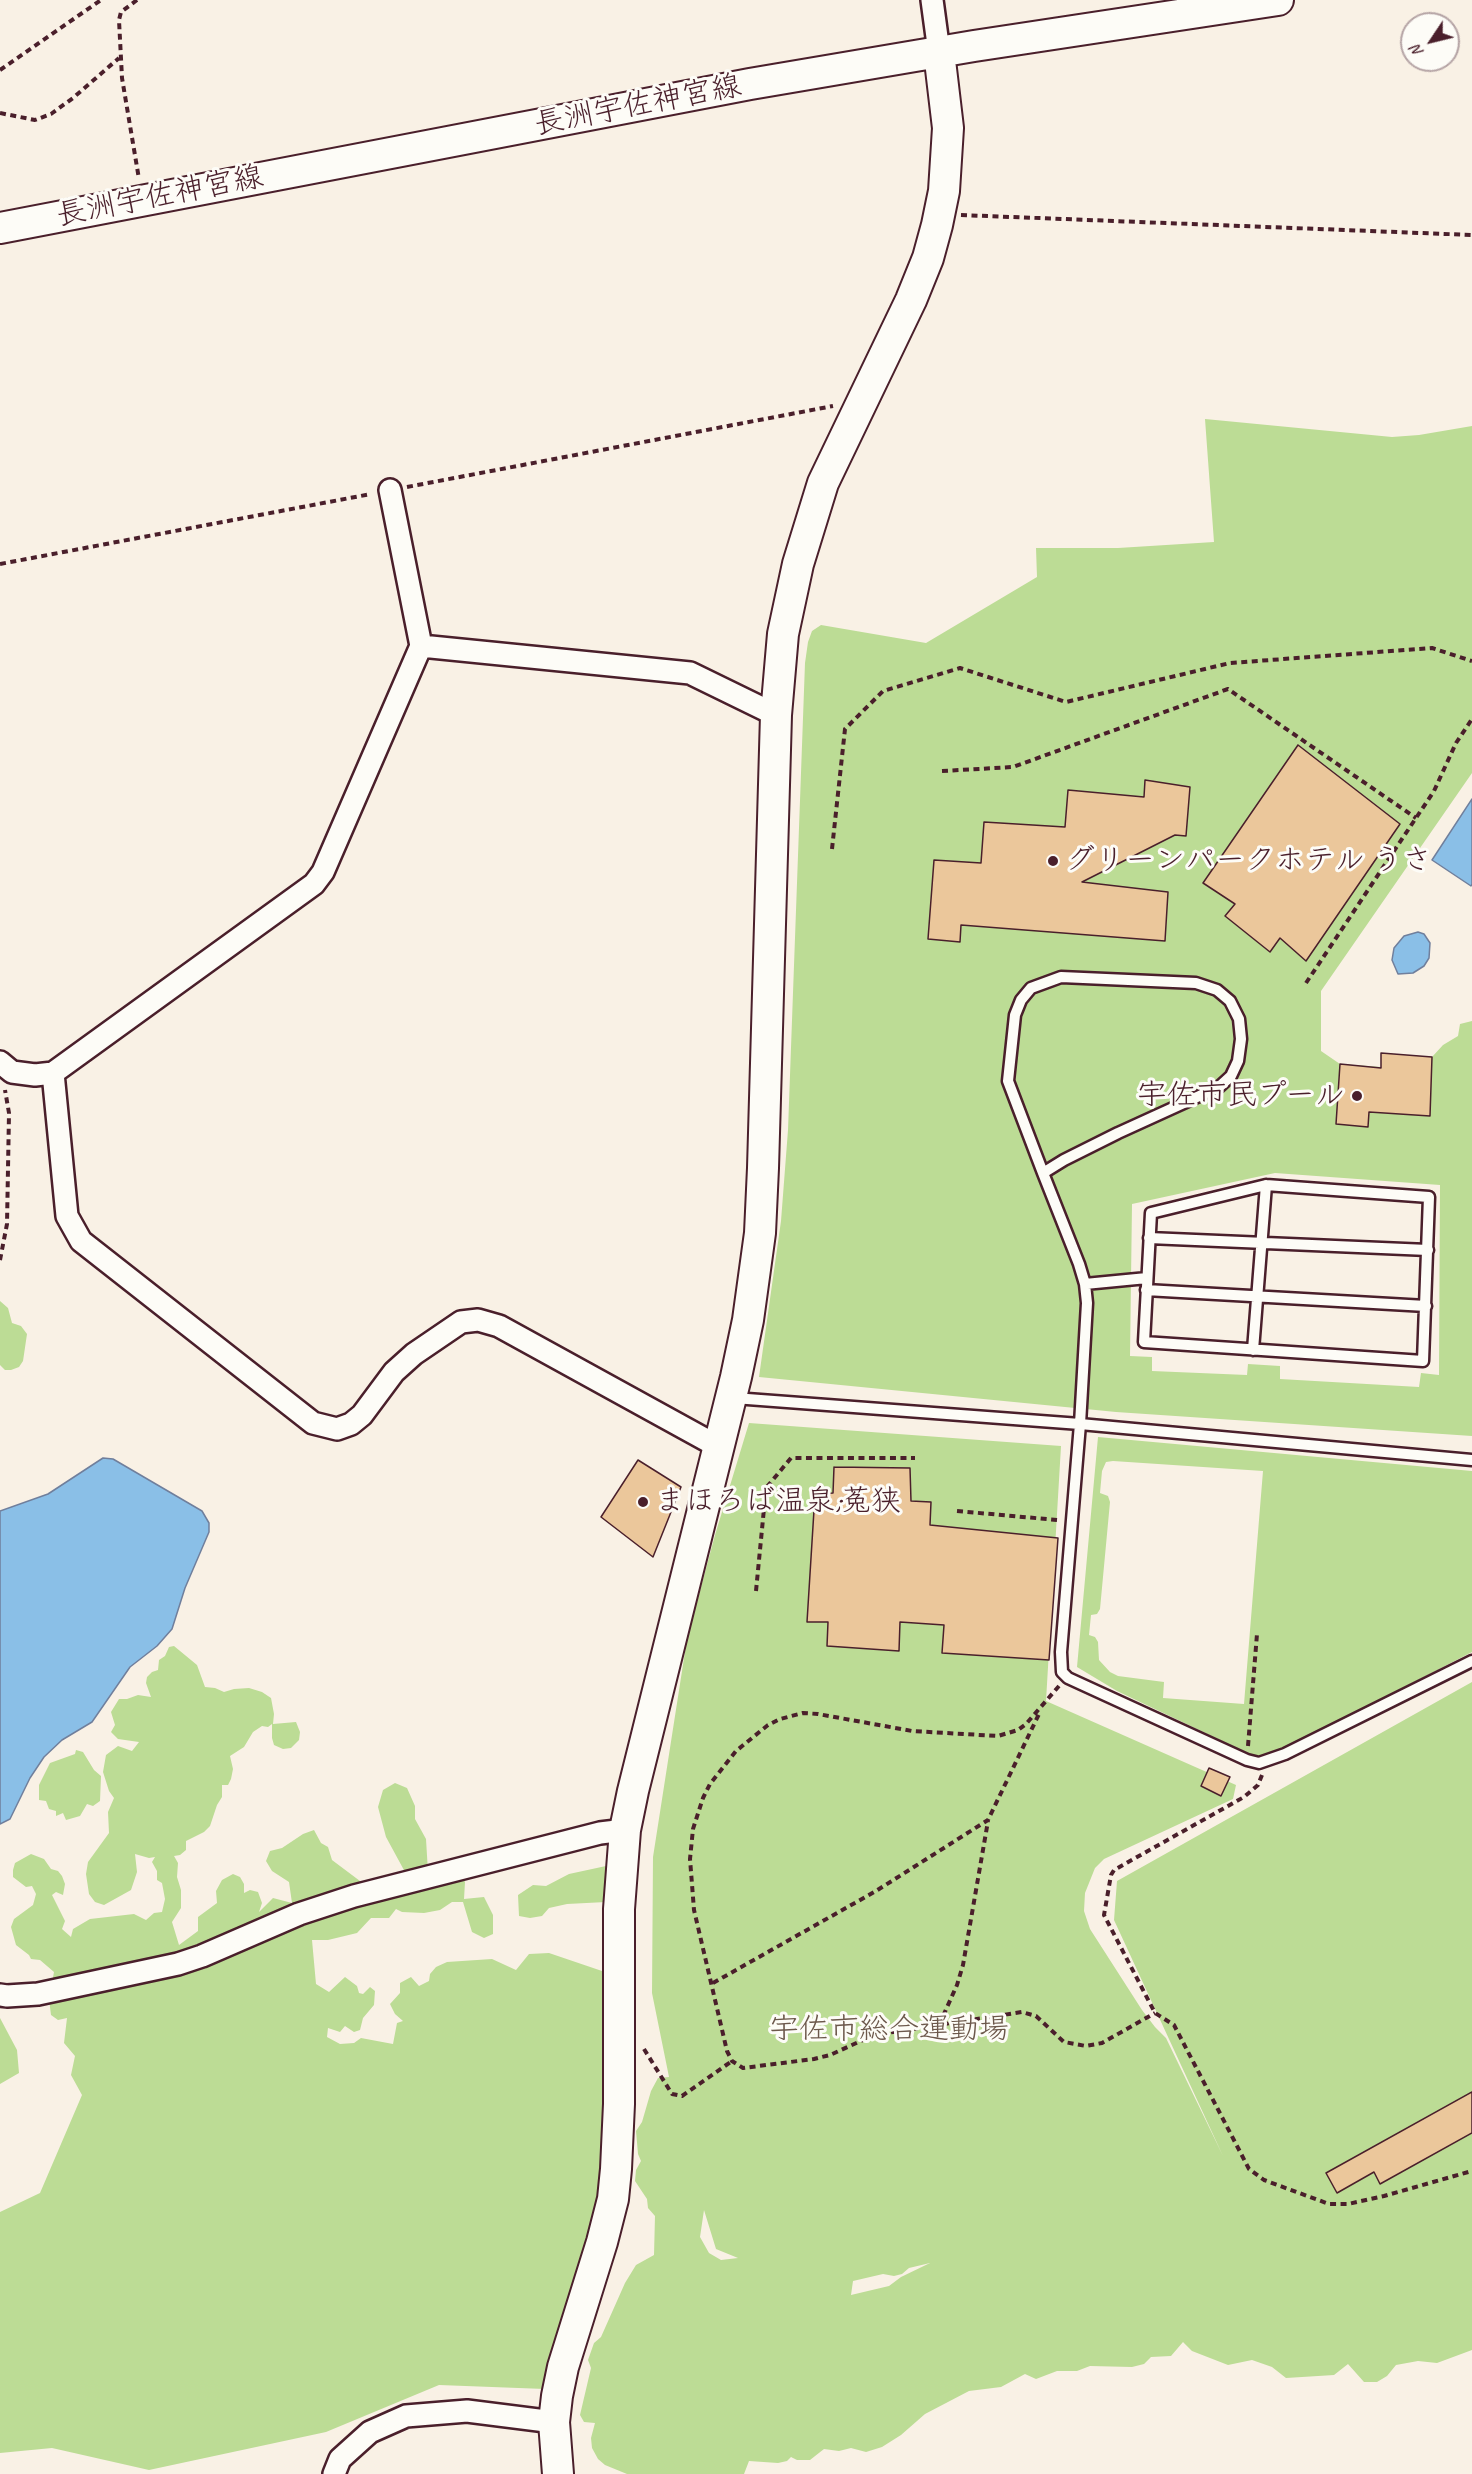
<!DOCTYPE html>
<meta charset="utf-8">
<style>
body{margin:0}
#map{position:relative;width:1472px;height:2474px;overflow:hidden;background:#f9f1e5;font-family:Caveat,sans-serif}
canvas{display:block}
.north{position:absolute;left:1400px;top:12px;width:60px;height:60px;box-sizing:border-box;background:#fdfcf7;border:2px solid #b5a4a5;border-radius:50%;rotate:235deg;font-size:16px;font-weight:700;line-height:24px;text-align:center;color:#4a1f2b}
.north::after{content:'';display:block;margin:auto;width:21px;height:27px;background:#4a1f2b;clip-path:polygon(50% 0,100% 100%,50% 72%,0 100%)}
</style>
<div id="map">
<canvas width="1472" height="2474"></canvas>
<div class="north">N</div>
</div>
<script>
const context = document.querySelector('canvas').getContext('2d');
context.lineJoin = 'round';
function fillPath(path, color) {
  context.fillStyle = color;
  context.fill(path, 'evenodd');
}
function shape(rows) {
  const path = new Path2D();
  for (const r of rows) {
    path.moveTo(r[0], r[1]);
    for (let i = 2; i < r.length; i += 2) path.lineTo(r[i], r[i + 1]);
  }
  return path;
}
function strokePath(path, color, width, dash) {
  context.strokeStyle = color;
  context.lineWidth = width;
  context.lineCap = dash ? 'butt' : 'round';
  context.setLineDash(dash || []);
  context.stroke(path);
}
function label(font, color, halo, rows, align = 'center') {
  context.font = font + ' Caveat,"Klee One",sans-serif';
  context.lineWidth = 6;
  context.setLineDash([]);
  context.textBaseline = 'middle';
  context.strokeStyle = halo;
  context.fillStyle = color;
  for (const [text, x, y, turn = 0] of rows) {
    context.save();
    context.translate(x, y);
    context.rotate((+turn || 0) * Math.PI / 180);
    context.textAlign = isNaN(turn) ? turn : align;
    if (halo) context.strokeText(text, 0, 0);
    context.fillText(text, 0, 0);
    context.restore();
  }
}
const green = shape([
 [1205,419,1392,437,1419,435,1472,426,1472,773,1321,991,1321,1051,1340,1064,1381,1067,1381,1053,1432,1057,1443,1045,1458,1036,1460,1024,1472,1021,1472,1436,1116,1412,759,1377,781,1221,788,1130,805,663,808,642,812,631,821,625,926,643,1037,577,1036,548,1118,548,1214,542],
 [1275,1173,1440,1185,1439,1375,1421,1373,1419,1387,1280,1379,1280,1366,1248,1364,1247,1375,1152,1371,1152,1357,1130,1356,1132,1204],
 [0,1301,8,1308,12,1323,21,1326,27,1334,23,1361,19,1367,11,1370,5,1370,0,1365],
 [749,1423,1061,1446,1046,1701,1236,1785,1233,1799,1104,1859,1095,1868,1085,1893,1084,1911,1090,1929,1142,2010,1155,2027,1166,2038,1223,2156,1114,1920,1117,1881,1472,1682,1472,2350,1437,2363,1418,2361,1396,2365,1387,2376,1377,2382,1364,2382,1348,2364,1334,2375,1286,2378,1272,2367,1252,2360,1228,2365,1192,2351,1183,2342,1171,2356,1151,2357,1144,2364,1132,2367,1090,2366,1077,2371,1057,2371,1036,2379,1025,2374,1001,2387,969,2391,925,2414,901,2435,882,2447,866,2452,851,2448,839,2451,824,2449,810,2460,797,2460,791,2457,787,2461,778,2463,749,2461,744,2474,627,2474,605,2465,598,2459,592,2448,591,2438,595,2423,584,2422,580,2415,591,2368,588,2360,594,2343,601,2337,625,2283,636,2265,654,2255,655,2216,648,2208,647,2199,635,2181,636,2170,641,2161,638,2154,636,2131,642,2122,651,2091,658,2078,669,2077,652,1993,653,1857,687,1639,715,1535],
 [704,2210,716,2249,738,2258,721,2260,709,2253,700,2237],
 [930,2263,901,2277,889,2286,851,2295,853,2281,883,2274,894,2276,902,2274,909,2268],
 [1098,1437,1472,1471,1472,1652,1302,1740,1258,1758,1117,1691,1077,1667],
 [1113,1461,1263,1471,1244,1704,1163,1698,1164,1682,1118,1676,1110,1672,1099,1660,1098,1642,1095,1637,1089,1635,1091,1615,1097,1614,1100,1609,1110,1502,1108,1496,1100,1493,1102,1471,1106,1462],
 [174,1646,197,1665,205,1687,215,1688,224,1692,234,1689,249,1688,262,1692,271,1698,274,1714,273,1724,296,1722,300,1732,299,1740,291,1748,283,1749,274,1745,272,1738,272,1724,268,1727,262,1726,253,1732,244,1747,230,1756,233,1769,231,1779,228,1785,222,1785,222,1797,217,1805,210,1826,204,1832,186,1841,186,1850,180,1855,174,1856,178,1863,177,1877,181,1890,181,1908,172,1922,179,1945,198,1931,198,1917,217,1903,216,1891,222,1880,233,1874,240,1877,244,1884,244,1893,250,1890,258,1892,262,1903,259,1912,273,1898,292,1903,289,1882,272,1871,266,1861,270,1851,282,1848,303,1834,314,1830,321,1843,328,1847,332,1860,364,1884,387,1875,405,1872,386,1837,378,1807,383,1790,395,1783,407,1788,415,1806,415,1819,426,1839,428,1872,457,1869,465,1882,464,1899,484,1897,493,1915,493,1934,484,1938,472,1932,463,1902,452,1902,440,1910,424,1913,402,1912,396,1909,389,1918,371,1918,357,1933,328,1940,312,1940,316,1984,329,1992,345,1977,357,1986,359,1993,363,1994,370,1987,375,1991,374,2005,363,2018,360,2030,354,2032,345,2026,340,2032,328,2028,327,2037,340,2044,354,2043,361,2038,393,2044,397,2023,403,2021,395,2014,390,2004,400,1993,400,1983,411,1977,419,1986,429,1981,430,1974,436,1967,447,1962,492,1959,516,1970,529,1954,549,1953,602,1971,603,2166,593,2242,545,2389,439,2385,326,2432,149,2470,52,2448,0,2453,0,2212,40,2193,82,2095,71,2075,75,2056,64,2043,67,2018,58,2020,51,2015,47,1983,52,1983,54,1972,40,1960,31,1959,29,1955,16,1945,11,1927,14,1919,33,1905,36,1894,32,1886,26,1887,13,1877,13,1870,15,1863,31,1854,44,1859,51,1869,58,1871,62,1876,65,1884,63,1895,56,1892,52,1895,65,1921,62,1929,71,1937,73,1929,90,1919,134,1914,146,1920,154,1913,162,1912,165,1899,162,1883,157,1880,157,1871,152,1862,155,1857,149,1858,135,1854,137,1872,131,1890,104,1905,95,1902,89,1894,86,1874,88,1862,109,1833,108,1812,114,1798,109,1791,103,1772,106,1755,118,1746,132,1751,139,1742,118,1739,111,1732,115,1725,111,1712,119,1699,127,1699,138,1695,151,1697,146,1683,147,1677,152,1672,158,1670,159,1660,165,1656,169,1647],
 [76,1750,83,1752,94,1770,101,1776,100,1801,93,1806,87,1804,80,1816,66,1820,63,1813,56,1816,56,1811,49,1809,46,1801,39,1800,39,1785,50,1763,75,1754],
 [606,1866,615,1874,606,1902,567,1904,549,1908,542,1916,530,1918,519,1916,518,1895,533,1885,546,1886,569,1874],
 [0,2018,17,2050,19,2073,0,2084]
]);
const water = shape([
 [1472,799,1472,884,1471,886,1432,860,1472,799],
 [1418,932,1424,934,1430,943,1429,958,1424,966,1413,973,1398,974,1392,960,1394,948,1404,936,1418,932],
 [103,1458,113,1459,202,1511,209,1523,209,1532,185,1588,172,1629,157,1646,130,1667,92,1722,62,1740,44,1757,30,1778,10,1819,0,1824,0,1511,48,1494,103,1458]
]);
const building = shape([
 [1298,745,1400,824,1306,961,1280,938,1270,952,1225,916,1235,904,1203,883,1298,745],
 [1145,780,1190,787,1186,836,1175,835,1082,882,1168,892,1165,941,961,925,960,942,928,939,934,860,981,863,984,822,1065,827,1068,790,1144,797,1145,780],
 [1381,1053,1432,1057,1430,1116,1369,1112,1368,1127,1336,1124,1340,1064,1381,1068,1381,1053],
 [638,1460,681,1487,653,1557,601,1517,638,1460],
 [834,1467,910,1468,911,1501,931,1502,930,1525,1058,1538,1049,1660,942,1653,944,1625,900,1622,899,1651,827,1646,828,1622,807,1622,815,1494,833,1493,834,1467],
 [1209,1768,1230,1777,1221,1796,1201,1786,1209,1768],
 [1472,2092,1472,2133,1380,2184,1374,2172,1337,2193,1326,2173,1472,2092]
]);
const path = shape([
 [137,0,121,12,119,20,122,78,139,179],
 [0,70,101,0],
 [0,113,35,120,51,114,73,98,119,58],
 [961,215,1472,235],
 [407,487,833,406],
 [0,564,371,494],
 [942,771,1013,767,1228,689,1416,818],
 [832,849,845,729,883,691,960,668,1066,702,1230,663,1432,648,1472,661],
 [1306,983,1434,791,1456,743,1472,719],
 [0,1260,7,1224,9,1113,5,1090],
 [957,1511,1057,1520],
 [756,1591,766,1488,791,1458,915,1458],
 [1059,1686,1026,1724,1018,1730,998,1736,912,1731,818,1714,803,1713,780,1719,768,1725,736,1751,710,1784,703,1798,693,1829,690,1859,694,1910,727,2051,732,2061,743,2068,814,2059,830,2055,874,2035,1022,2012,1036,2016,1064,2042,1086,2046,1102,2043,1155,2013],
 [1248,1746,1257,1634],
 [1262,1775,1258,1785,1244,1797,1114,1870,1111,1875,1104,1915,1155,2013,1174,2025,1249,2169,1264,2180,1329,2204,1348,2204,1384,2196,1472,2171],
 [713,1983,876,1891,988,1820,1039,1714],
 [939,2025,957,1985,963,1965,988,1821],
 [644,2049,672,2094,682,2096,732,2061]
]);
const lane = shape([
 [1043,1173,1064,1160,1118,1133,1219,1087,1231,1076,1238,1061,1241,1039,1239,1019,1230,1001,1217,990,1196,983,1061,977,1031,988,1021,1000,1015,1015,1008,1081,1043,1173,1079,1264,1085,1284,1087,1303,1080,1424,1061,1652,1062,1672,1068,1678,1247,1760,1259,1763,1285,1754,1472,1661],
 [1266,1185,1429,1197,1423,1361,1144,1342,1151,1213,1266,1185],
 [1149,1238,1428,1250],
 [1085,1284,1147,1278],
 [1146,1290,1426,1306],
 [1253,1350,1266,1185],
 [734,1398,1080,1424,1472,1460]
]);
const street = shape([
 [932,0,939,52],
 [421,646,690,673,776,715],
 [0,1062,12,1072,35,1075,53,1073,314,884,323,872,421,646,390,490],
 [53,1073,67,1216,81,1241,313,1423,337,1429,351,1424,362,1415,394,1372,414,1354,461,1322,478,1320,499,1326,719,1447],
 [0,1995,7,1996,38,1994,178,1964,202,1956,299,1914,354,1896,600,1833,625,1830],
 [334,2474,340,2459,370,2432,406,2416,467,2411,554,2422]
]);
const secondary = shape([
 [0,228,750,84,974,46,1278,0],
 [558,2474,554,2422,557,2396,563,2367,602,2242,613,2199,616,2169,619,2104,619,1909,625,1830,633,1791,736,1377,748,1320,760,1233,763,1168,776,715,783,634,798,564,823,483,911,300,928,258,937,225,944,191,948,128,939,52]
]);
const markers = [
 [1053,861,6,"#4a1f2b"],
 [1357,1096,6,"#4a1f2b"],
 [643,1502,6,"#4a1f2b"]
];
const streetNames = [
 ["長洲宇佐神宮線",638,106,-11],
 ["長洲宇佐神宮線",160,197,-11]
];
const poiNames = [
 ["グリーンパークホテル うさ",1065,861],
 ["宇佐市民プール",1345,1096,"right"],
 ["まほろば温泉;菟狭",655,1502]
];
const parkNames = [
 ["宇佐市総合運動場",889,2030]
];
fillPath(green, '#bcdc95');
fillPath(water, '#8abfe7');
strokePath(water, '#707f9c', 1.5);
fillPath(building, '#ebc79b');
strokePath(building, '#4a1f2b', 1.5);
strokePath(lane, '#4a1f2b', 15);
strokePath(street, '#4a1f2b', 26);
strokePath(secondary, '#4a1f2b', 34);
strokePath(path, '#4a1f2b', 4, [6, 4.5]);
strokePath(lane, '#fdfcf7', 10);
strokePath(street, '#fdfcf7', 21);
strokePath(secondary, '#fdfcf7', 30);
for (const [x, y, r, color] of markers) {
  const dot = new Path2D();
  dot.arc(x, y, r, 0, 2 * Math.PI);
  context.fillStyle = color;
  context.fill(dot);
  strokePath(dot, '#fdfcf7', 2);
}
label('30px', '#4a1f2b', '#fdfcf7', streetNames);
label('30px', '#4a1f2b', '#fdfcf7', poiNames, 'left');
label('30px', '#6c584b', '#fdfcf7', parkNames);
</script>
